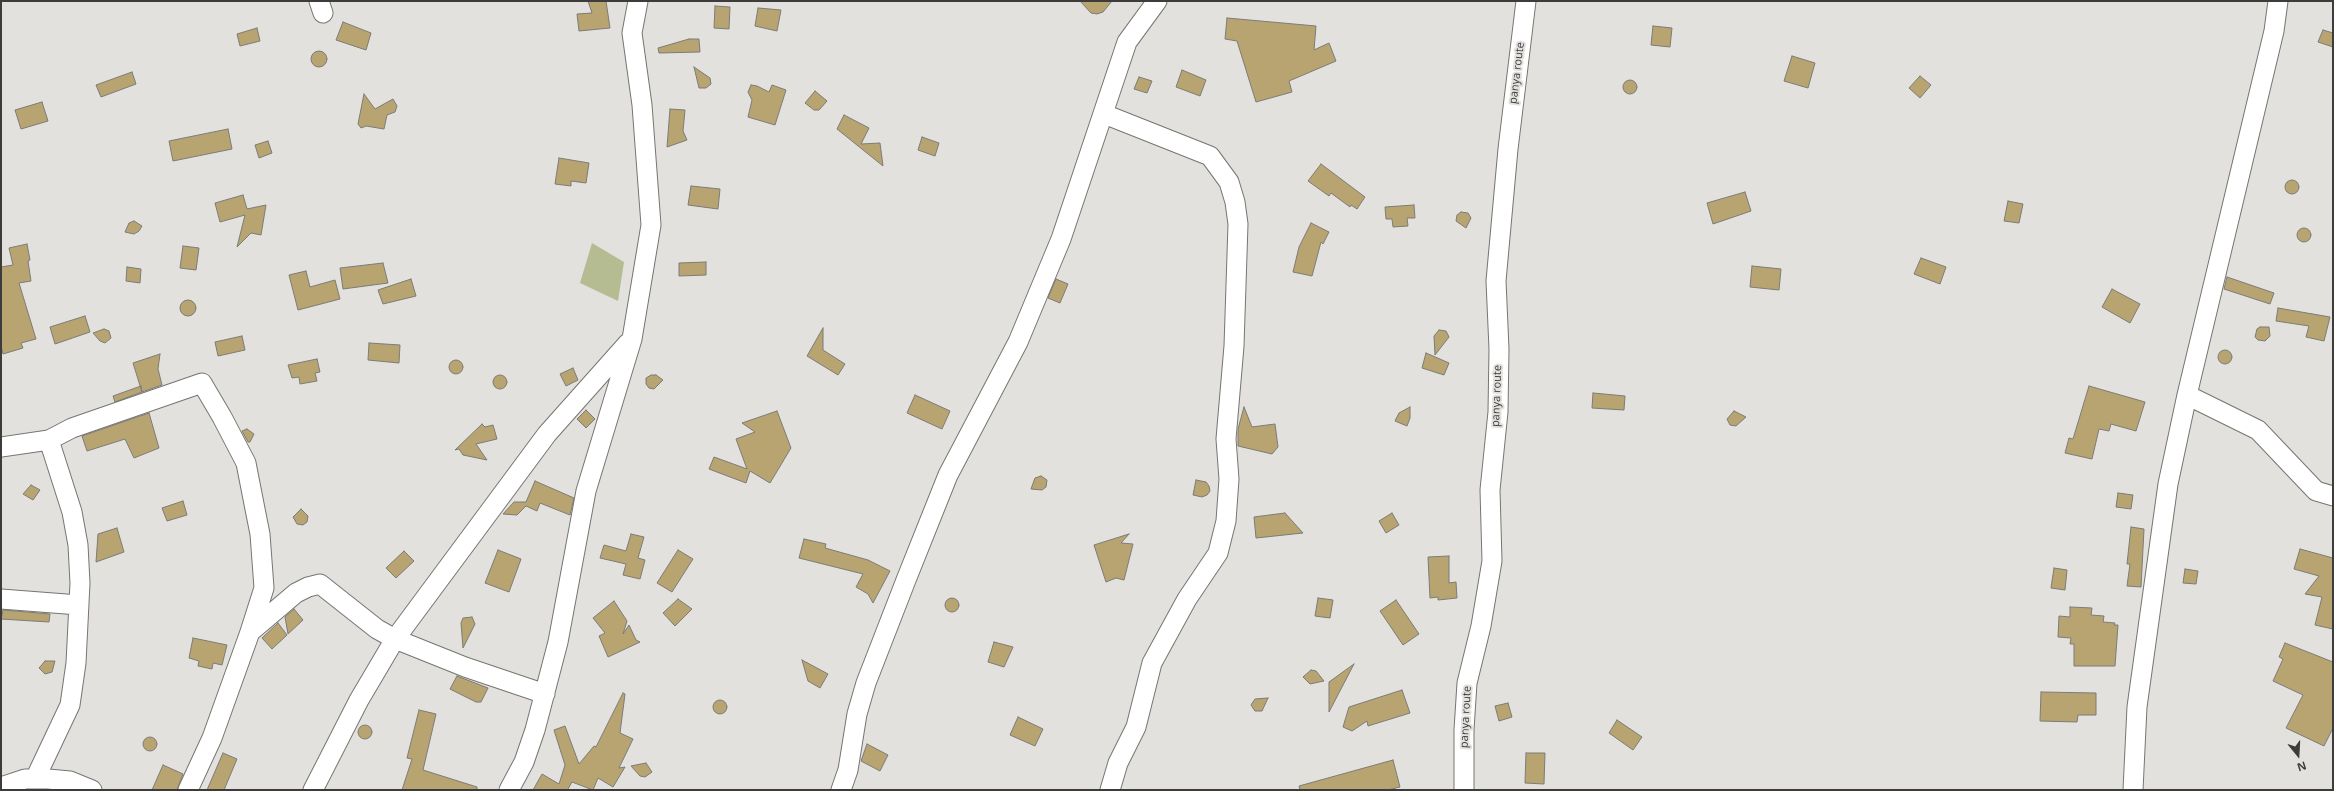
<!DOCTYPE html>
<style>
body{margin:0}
#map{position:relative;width:2334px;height:791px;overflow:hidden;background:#e2e1dd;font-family:"Open Sans",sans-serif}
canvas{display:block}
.frame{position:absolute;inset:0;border:2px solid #3d3c3b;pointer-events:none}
.north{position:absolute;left:2278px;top:735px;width:40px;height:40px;-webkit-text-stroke:3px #e2e1dd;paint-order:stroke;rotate:162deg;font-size:11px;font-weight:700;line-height:16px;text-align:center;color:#3d3c3b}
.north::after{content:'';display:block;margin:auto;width:14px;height:18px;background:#3d3c3b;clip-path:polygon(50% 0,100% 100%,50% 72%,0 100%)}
</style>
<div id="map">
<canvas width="2334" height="791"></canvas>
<div class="frame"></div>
<div class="north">N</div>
</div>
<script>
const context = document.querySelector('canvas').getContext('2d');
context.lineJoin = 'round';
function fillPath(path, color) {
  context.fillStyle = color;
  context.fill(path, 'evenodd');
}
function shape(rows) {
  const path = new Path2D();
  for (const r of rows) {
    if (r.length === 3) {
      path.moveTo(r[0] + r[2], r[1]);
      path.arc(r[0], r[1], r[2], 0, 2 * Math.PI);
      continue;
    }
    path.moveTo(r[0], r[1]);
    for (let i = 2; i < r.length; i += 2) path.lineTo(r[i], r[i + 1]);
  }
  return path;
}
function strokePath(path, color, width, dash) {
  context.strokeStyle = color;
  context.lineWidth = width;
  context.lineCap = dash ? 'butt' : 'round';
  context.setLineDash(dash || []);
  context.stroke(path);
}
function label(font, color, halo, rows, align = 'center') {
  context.font = font + ' "Open Sans",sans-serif';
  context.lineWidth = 4;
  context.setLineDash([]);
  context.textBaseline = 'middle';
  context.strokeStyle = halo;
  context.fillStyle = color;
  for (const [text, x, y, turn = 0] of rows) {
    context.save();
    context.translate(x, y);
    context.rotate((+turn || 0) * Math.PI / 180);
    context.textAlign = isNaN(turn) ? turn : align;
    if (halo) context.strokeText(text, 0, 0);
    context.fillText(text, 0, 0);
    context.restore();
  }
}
const green = shape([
 [592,243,624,262,618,301,580,283]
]);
const building = shape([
 [588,1,606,1,610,28,579,31,577,14,592,13,588,1],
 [1080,1,1112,1,1103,12,1097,14,1091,13,1080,1],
 [715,6,730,7,729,29,714,28,715,6],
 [758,8,781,10,777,31,755,26,758,8],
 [1227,18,1316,26,1314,50,1329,43,1336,61,1289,81,1292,92,1256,102,1237,41,1225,39,1227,18],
 [343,22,371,33,366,50,336,40,343,22],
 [1653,26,1672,28,1670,47,1651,45,1653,26],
 [257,28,260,41,240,46,237,34,257,28],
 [2323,30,2333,33,2333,47,2318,42,2323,30],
 [689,39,699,39,700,52,659,53,658,48,689,39],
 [319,59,8],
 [1792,56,1815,63,1808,88,1784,81,1792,56],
 [694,67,710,78,711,84,706,88,699,88,694,67],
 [1182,70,1206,80,1200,96,1176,87,1182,70],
 [132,72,136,84,101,97,96,85,132,72],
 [1920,76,1931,85,1920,98,1909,88,1920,76],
 [1139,77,1152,81,1147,93,1134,89,1139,77],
 [1630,87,7],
 [751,85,757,86,769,92,772,85,786,90,775,125,748,117,752,100,748,92,751,85],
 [815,91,827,101,819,110,814,110,805,103,815,91],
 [364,94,375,109,393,99,397,106,395,112,387,115,384,129,366,126,361,128,358,124,364,94],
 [42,102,48,121,21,129,15,110,42,102],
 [670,109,685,110,683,131,687,140,667,147,670,109],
 [844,115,869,128,861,144,880,143,883,166,837,129,844,115],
 [228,129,232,149,173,161,169,141,228,129],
 [922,137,939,143,935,156,918,150,922,137],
 [268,141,272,153,259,158,255,145,268,141],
 [559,158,589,163,586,183,571,181,571,186,555,184,559,158],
 [1321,164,1365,197,1357,209,1351,205,1350,207,1331,193,1329,196,1308,181,1321,164],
 [2292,187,7],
 [691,186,720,189,718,209,688,205,691,186],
 [1745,192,1751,211,1713,224,1707,203,1745,192],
 [243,195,247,209,266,205,261,235,251,233,237,247,245,215,220,222,215,203,243,195],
 [2008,201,2023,204,2019,223,2004,221,2008,201],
 [1414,205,1415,218,1407,218,1408,226,1393,227,1392,219,1386,219,1385,207,1414,205],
 [1461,212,1468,213,1471,218,1466,228,1456,221,1457,215,1461,212],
 [134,221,142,226,139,231,134,234,125,232,129,223,134,221],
 [1311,223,1329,232,1323,244,1321,242,1312,276,1293,272,1299,247,1311,223],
 [2304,235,7],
 [27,244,30,260,28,261,31,281,19,283,36,339,21,343,23,348,3,354,1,346,1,267,13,265,9,248,27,244],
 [183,246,199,248,196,270,180,268,183,246],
 [1921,258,1946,267,1940,284,1914,274,1921,258],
 [706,262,706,275,679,276,679,263,706,262],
 [383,263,388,283,343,289,340,268,383,263],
 [1752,266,1781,269,1779,290,1750,287,1752,266],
 [127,267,141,269,140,283,126,281,127,267],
 [306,271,310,287,335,280,340,299,298,310,289,275,306,271],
 [2227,277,2274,293,2270,304,2224,289,2227,277],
 [411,279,416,296,383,304,378,290,411,279],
 [1056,279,1068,284,1060,303,1048,298,1056,279],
 [2112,289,2140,304,2130,323,2102,307,2112,289],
 [188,308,8],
 [2278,308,2330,317,2324,341,2306,337,2309,326,2276,321,2278,308],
 [85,316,90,332,55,344,50,327,85,316],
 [2260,327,2269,327,2270,336,2265,341,2258,340,2255,337,2257,329,2260,327],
 [823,328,823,350,845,364,838,375,807,356,823,328],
 [104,329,109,331,111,338,105,343,100,341,93,333,104,329],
 [1439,330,1446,331,1449,337,1435,355,1434,336,1439,330],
 [242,336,245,350,218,356,215,342,242,336],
 [369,343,400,345,399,363,368,360,369,343],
 [2225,357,7],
 [1426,353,1449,363,1444,375,1422,368,1426,353],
 [160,354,158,369,162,385,142,392,133,363,160,354],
 [317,359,320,372,315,373,317,381,300,384,299,377,292,378,288,365,317,359],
 [456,367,7],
 [573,368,578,380,566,386,560,374,573,368],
 [656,375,663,380,654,389,649,388,646,384,646,378,651,375,656,375],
 [500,382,7],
 [141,386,142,392,115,402,113,396,141,386],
 [2089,386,2145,402,2136,431,2111,424,2109,431,2099,429,2092,459,2065,453,2069,438,2073,439,2089,386],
 [1593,393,1625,396,1624,410,1592,408,1593,393],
 [915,395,950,411,942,429,907,413,915,395],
 [1244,407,1252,427,1275,424,1278,447,1272,454,1238,446,1238,429,1244,407],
 [1410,407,1410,418,1407,426,1395,421,1399,413,1410,407],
 [586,410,595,419,586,428,577,419,586,410],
 [777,411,791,448,770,483,750,471,746,483,709,469,714,457,747,469,736,439,755,432,742,423,777,411],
 [1734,411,1746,417,1736,426,1730,425,1727,419,1734,411],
 [149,413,159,448,134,458,125,439,87,451,82,436,149,413],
 [482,424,485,427,493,425,497,439,476,444,487,460,463,455,459,449,455,450,482,424],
 [247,429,254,434,250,442,248,442,242,431,247,429],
 [1041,476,1047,480,1046,487,1042,490,1031,489,1035,478,1041,476],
 [1196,480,1206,482,1209,486,1210,491,1207,495,1202,497,1193,495,1196,480],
 [535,481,574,498,570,515,540,503,537,511,526,506,517,515,503,514,514,502,526,502,535,481],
 [31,485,40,490,33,500,23,494,31,485],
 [2118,493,2133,495,2131,509,2116,507,2118,493],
 [183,501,187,515,167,521,162,508,183,501],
 [301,509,308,516,307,522,303,525,297,524,293,517,301,509],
 [1285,513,1303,533,1256,538,1254,517,1285,513],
 [1392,513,1399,525,1386,533,1379,521,1392,513],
 [2131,527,2144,529,2141,587,2127,586,2130,564,2127,564,2131,527],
 [117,528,124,552,96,562,98,534,117,528],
 [631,534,644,537,638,558,645,560,640,579,623,575,626,564,600,558,604,545,626,551,631,534],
 [1129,534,1121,543,1133,544,1124,580,1116,578,1106,582,1094,545,1129,534],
 [804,539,826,544,825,548,868,560,890,571,873,603,868,594,856,587,863,574,799,558,804,539],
 [2300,549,2333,558,2333,629,2315,625,2322,597,2305,594,2319,576,2294,569,2300,549],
 [498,550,521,559,509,592,485,583,498,550],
 [678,550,693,559,672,592,657,583,678,550],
 [404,551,414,561,396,578,386,568,404,551],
 [1449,556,1449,583,1456,582,1457,598,1438,600,1438,597,1430,598,1428,557,1449,556],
 [2054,568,2067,570,2065,590,2051,588,2054,568],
 [2185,569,2198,571,2196,584,2183,583,2185,569],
 [952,605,7],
 [1318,598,1333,600,1330,618,1315,616,1318,598],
 [678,599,692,609,675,626,663,613,678,599],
 [1396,600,1419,634,1403,645,1380,611,1396,600],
 [614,601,627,621,623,634,629,625,636,640,640,642,608,657,599,636,605,633,593,618,614,601],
 [2070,607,2092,608,2091,615,2104,616,2103,622,2115,623,2114,625,2118,625,2115,666,2074,666,2074,644,2070,644,2071,638,2058,637,2059,616,2070,617,2070,607],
 [294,609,303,620,288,634,285,617,294,609],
 [3,610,50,614,49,622,1,619,3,610],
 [472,617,475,624,463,648,461,623,463,618,472,617],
 [278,623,287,635,272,649,262,638,278,623],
 [193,638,227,645,222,665,213,663,212,669,198,666,199,661,189,658,193,638],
 [994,642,1013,647,1004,667,988,662,994,642],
 [2285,643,2333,662,2333,728,2324,746,2286,728,2303,695,2273,681,2283,659,2279,657,2285,643],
 [802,660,828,674,820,688,808,681,802,660],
 [45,661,55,661,52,672,45,674,39,668,45,661],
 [1354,664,1329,712,1329,682,1354,664],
 [1311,670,1316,671,1324,681,1310,684,1303,677,1311,670],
 [457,676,488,688,481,702,476,702,450,689,457,676],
 [1402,690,1410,713,1368,726,1367,721,1352,731,1343,727,1349,707,1402,690],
 [2041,692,2096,693,2096,715,2078,715,2077,722,2040,721,2041,692],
 [623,693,625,694,620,733,633,739,619,768,625,767,613,787,598,778,593,790,572,782,568,789,570,790,533,790,542,774,559,784,565,765,554,730,565,726,579,764,594,746,596,747,623,693],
 [1268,698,1262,711,1255,711,1251,705,1255,699,1268,698],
 [720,707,7],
 [1508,703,1512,717,1499,721,1495,706,1508,703],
 [419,710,436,714,423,770,477,787,477,790,402,790,412,759,407,758,419,710],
 [1018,717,1043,729,1035,746,1010,735,1018,717],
 [1617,720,1642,737,1633,750,1609,733,1617,720],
 [365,732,7],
 [150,744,7],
 [867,744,888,755,880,771,861,761,867,744],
 [223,753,237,759,224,790,207,790,223,753],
 [1526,753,1545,753,1544,784,1525,783,1526,753],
 [1393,760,1400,787,1388,790,1300,790,1299,786,1393,760],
 [646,763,652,772,645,777,640,776,631,766,646,763],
 [163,765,183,774,177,790,152,790,163,765]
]);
const street = shape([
 [319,1,323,13],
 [1104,114,1210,156,1229,182,1235,202,1238,224,1234,346,1226,439,1229,479,1226,521,1218,553,1187,599,1152,663,1136,727,1118,763,1110,790],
 [2187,395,2258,430,2316,491,2333,496],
 [1,447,49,440],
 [1,599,79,605],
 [35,779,70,705,76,663,80,583,78,545,72,512,49,440,72,428,202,383,222,417,246,463,255,509,260,534,264,588,250,632],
 [1,787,25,779,48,779,70,781,92,790],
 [188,790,212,738,250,632,296,593,308,587,320,584,377,629,395,639,465,667,545,694],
 [313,790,359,700,395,639,547,434,628,343],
 [509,790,524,762,535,730,558,642,586,491,632,339,651,225,642,105,632,33,638,1],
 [841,790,848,770,857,714,866,683,906,580,948,475,1018,342,1061,239,1127,42,1157,1],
 [1464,790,1464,730,1467,683,1481,626,1492,561,1490,490,1498,412,1499,349,1496,281,1508,149,1526,1],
 [2133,790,2137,707,2168,484,2187,395,2274,31,2278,1]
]);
const streetNames = [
 ["panya route",1517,73,-83],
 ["panya route",1497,396,-88],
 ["panya route",1466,717,-87]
];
fillPath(green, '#b6bc92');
fillPath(building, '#b8a471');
strokePath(building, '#7c7b78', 1);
strokePath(street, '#767571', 21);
strokePath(street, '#fff', 19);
label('11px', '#3d3c3b', '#e2e1dd', streetNames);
</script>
